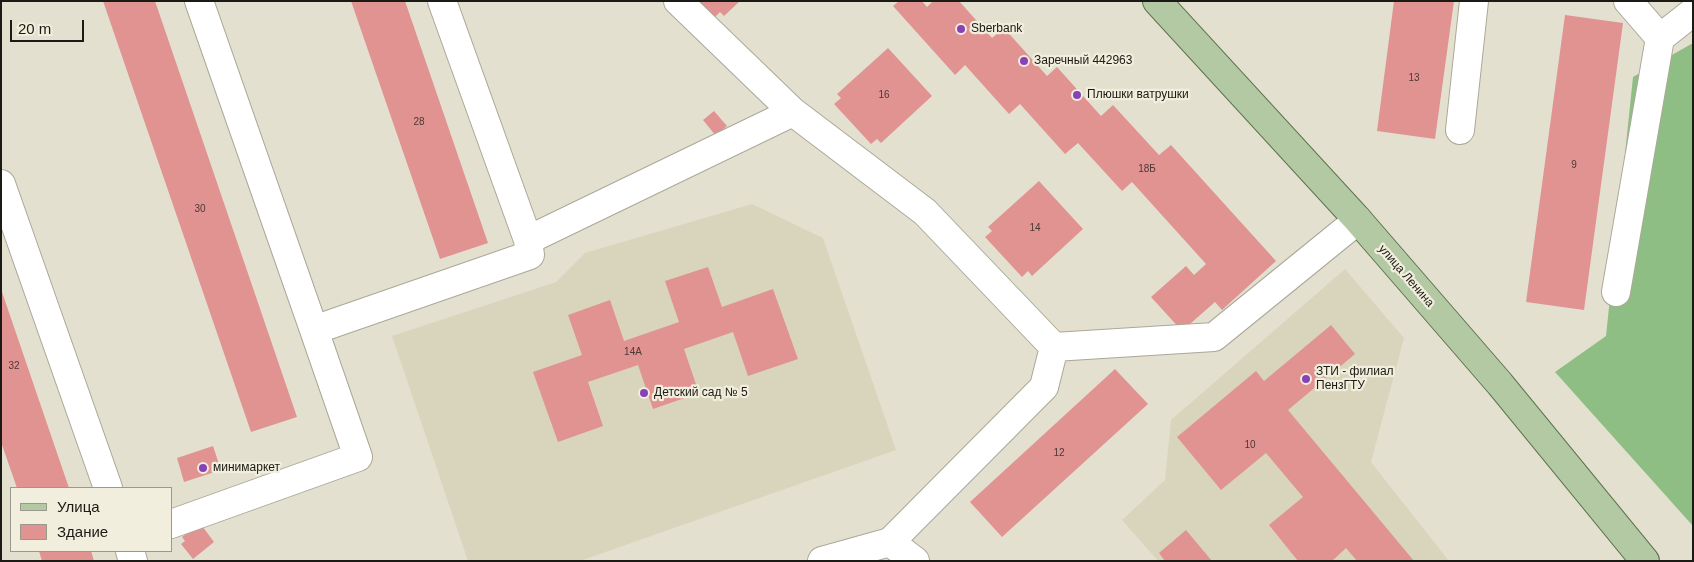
<!DOCTYPE html>
<meta charset="utf-8">
<style>
body{margin:0}
#map{position:relative;width:1694px;height:562px;overflow:hidden;background:#e3e0d0;font-family:Arial,sans-serif}
canvas{display:block}
.frame{position:absolute;inset:0;border:2px solid #1b1a14;pointer-events:none}
.legend{position:absolute;left:10px;top:487px;width:162px;height:65px;box-sizing:border-box;background:#f1eedd;border:1px solid #9b998d;margin:0;padding:6px 9px;list-style:none;font-size:15px;color:#1b1a14}
.legend li{display:flex;align-items:center;gap:10px;height:25px}
.legend b{width:25px;border:1px solid #9b998d}
.scale{position:absolute;left:10px;top:20px;width:74px;height:22px;box-sizing:border-box;border:2px solid #1b1a14;border-top:0;padding-left:6px;font-size:15px;line-height:18px;white-space:nowrap;color:#1b1a14;-webkit-text-stroke:4px #f1eedd;paint-order:stroke}
</style>
<div id="map">
<canvas width="1694" height="562"></canvas>
<div class="frame"></div>
<ul class="legend">
<li><b style="height:6px;background:#b3c9a4"></b>Улица</li>
<li><b style="height:14px;background:#e19392"></b>Здание</li>
</ul>
<div class="scale">20 m</div>
</div>
<script>
const context = document.querySelector('canvas').getContext('2d');
context.lineJoin = 'round';
function fillPath(path, color) {
  context.fillStyle = color;
  context.fill(path, 'evenodd');
}
function shape(rows) {
  const path = new Path2D();
  for (const r of rows) {
    path.moveTo(r[0], r[1]);
    for (let i = 2; i < r.length; i += 2) path.lineTo(r[i], r[i + 1]);
  }
  return path;
}
function strokePath(path, color, width, dash) {
  context.strokeStyle = color;
  context.lineWidth = width;
  context.lineCap = dash ? 'butt' : 'round';
  context.setLineDash(dash || []);
  context.stroke(path);
}
function label(font, color, halo, rows, align = 'center') {
  context.font = font + ' Arial,sans-serif';
  context.lineWidth = 4.5;
  context.setLineDash([]);
  context.textBaseline = 'middle';
  context.strokeStyle = halo;
  context.fillStyle = color;
  for (const [text, x, y, turn = 0] of rows) {
    context.save();
    context.translate(x, y);
    context.rotate((+turn || 0) * Math.PI / 180);
    context.textAlign = isNaN(turn) ? turn : align;
    if (halo) context.strokeText(text, 0, 0);
    context.fillText(text, 0, 0);
    context.restore();
  }
}
const built = shape([
 [752,204,823,238,896,450,580,561,468,561,392,336,556,282,585,253],
 [1345,269,1404,338,1371,462,1449,561,1158,561,1122,520,1165,480,1171,420]
]);
const forest = shape([
 [1693,43,1693,526,1555,372,1606,336,1633,77]
]);
const building = shape([
 [103,1,155,1,297,417,251,432],
 [351,1,405,1,488,243,440,259],
 [699,1,740,1,724,16,720,12,714,18],
 [899,1,922,1,927,7,933,1,959,1,992,38,1004,28,1047,76,1057,67,1101,116,1113,105,1159,155,1171,145,1276,261,1222,310,1215,302,1182,331,1151,297,1186,266,1194,275,1206,264,1132,182,1122,191,1078,143,1065,154,1020,104,1009,114,965,65,955,75,893,6],
 [1394,1,1454,1,1435,139,1377,131],
 [1565,15,1623,23,1584,310,1526,302],
 [888,48,932,96,881,143,877,139,871,144,834,104,841,98,837,94],
 [714,111,727,126,716,136,703,120],
 [1039,181,1083,229,1032,276,1028,271,1022,277,985,237,992,231,988,227],
 [708,267,722,307,773,289,798,359,748,376,733,332,684,349,699,393,653,409,638,365,588,382,603,426,558,442,533,372,582,355,568,315,610,300,624,341,679,322,665,281],
 [2,292,69,488,17,488,1,442],
 [1331,325,1355,354,1288,410,1414,561,1357,561,1346,548,1332,561,1298,561,1269,525,1303,497,1266,453,1221,490,1177,437,1256,371,1264,381],
 [1115,369,1148,404,1002,537,970,502],
 [213,446,221,470,184,482,177,458],
 [200,523,214,542,193,559,181,544,185,541,182,537],
 [1186,530,1212,561,1165,561,1159,553],
 [39,551,91,551,94,561,42,561]
]);
const minor = shape([
 [199,1,314,330],
 [678,1,793,112,925,212,1054,347],
 [1628,1,1660,38,1693,12],
 [1460,130,1474,1],
 [1,184,108,488],
 [528,240,793,112],
 [1616,292,1660,38],
 [171,524,358,457,314,330,530,255,528,240,442,1],
 [890,542,915,561],
 [130,551,133,561],
 [822,561,890,542,1044,387,1054,347,1214,337,1358,220]
]);
const major = shape([
 [1157,1,1358,220,1500,384,1645,561]
]);
const markers = [
 [961,29,5,"#8642b6"],
 [1024,61,5,"#8642b6"],
 [1077,95,5,"#8642b6"],
 [1306,379,5,"#8642b6"],
 [644,393,5,"#8642b6"],
 [203,468,5,"#8642b6"]
];
const numberNames = [
 ["13",1414,78],
 ["16",884,95],
 ["28",419,122],
 ["9",1574,165],
 ["18Б",1147,169],
 ["30",200,209],
 ["14",1035,228],
 ["14А",633,352],
 ["32",14,366],
 ["10",1250,445],
 ["12",1059,453]
];
const poiNames = [
 ["Sberbank",971,29],
 ["Заречный 442963",1034,61],
 ["Плюшки ватрушки",1087,95],
 ["ЗТИ - филиал",1316,372],
 ["ПензГТУ",1316,386],
 ["Детский сад № 5",654,393],
 ["минимаркет",213,468]
];
const streetNames = [
 ["улица Ленина",1406,276,49]
];
fillPath(built, '#d9d5bc');
fillPath(forest, '#8fbe85');
fillPath(building, '#e19392');
strokePath(minor, '#aba898', 30);
strokePath(major, '#5d744b', 30);
strokePath(minor, '#fff', 28);
strokePath(major, '#b3c9a4', 28);
for (const [x, y, r, color] of markers) {
  const dot = new Path2D();
  dot.arc(x, y, r, 0, 2 * Math.PI);
  context.fillStyle = color;
  context.fill(dot);
  strokePath(dot, '#f1eedd', 2);
}
label('10px', '#4c3834', null, numberNames);
label('12px', '#1b1a14', '#f1eedd', poiNames, 'left');
label('12px', '#1b1a14', '#f1eedd', streetNames);
</script>
